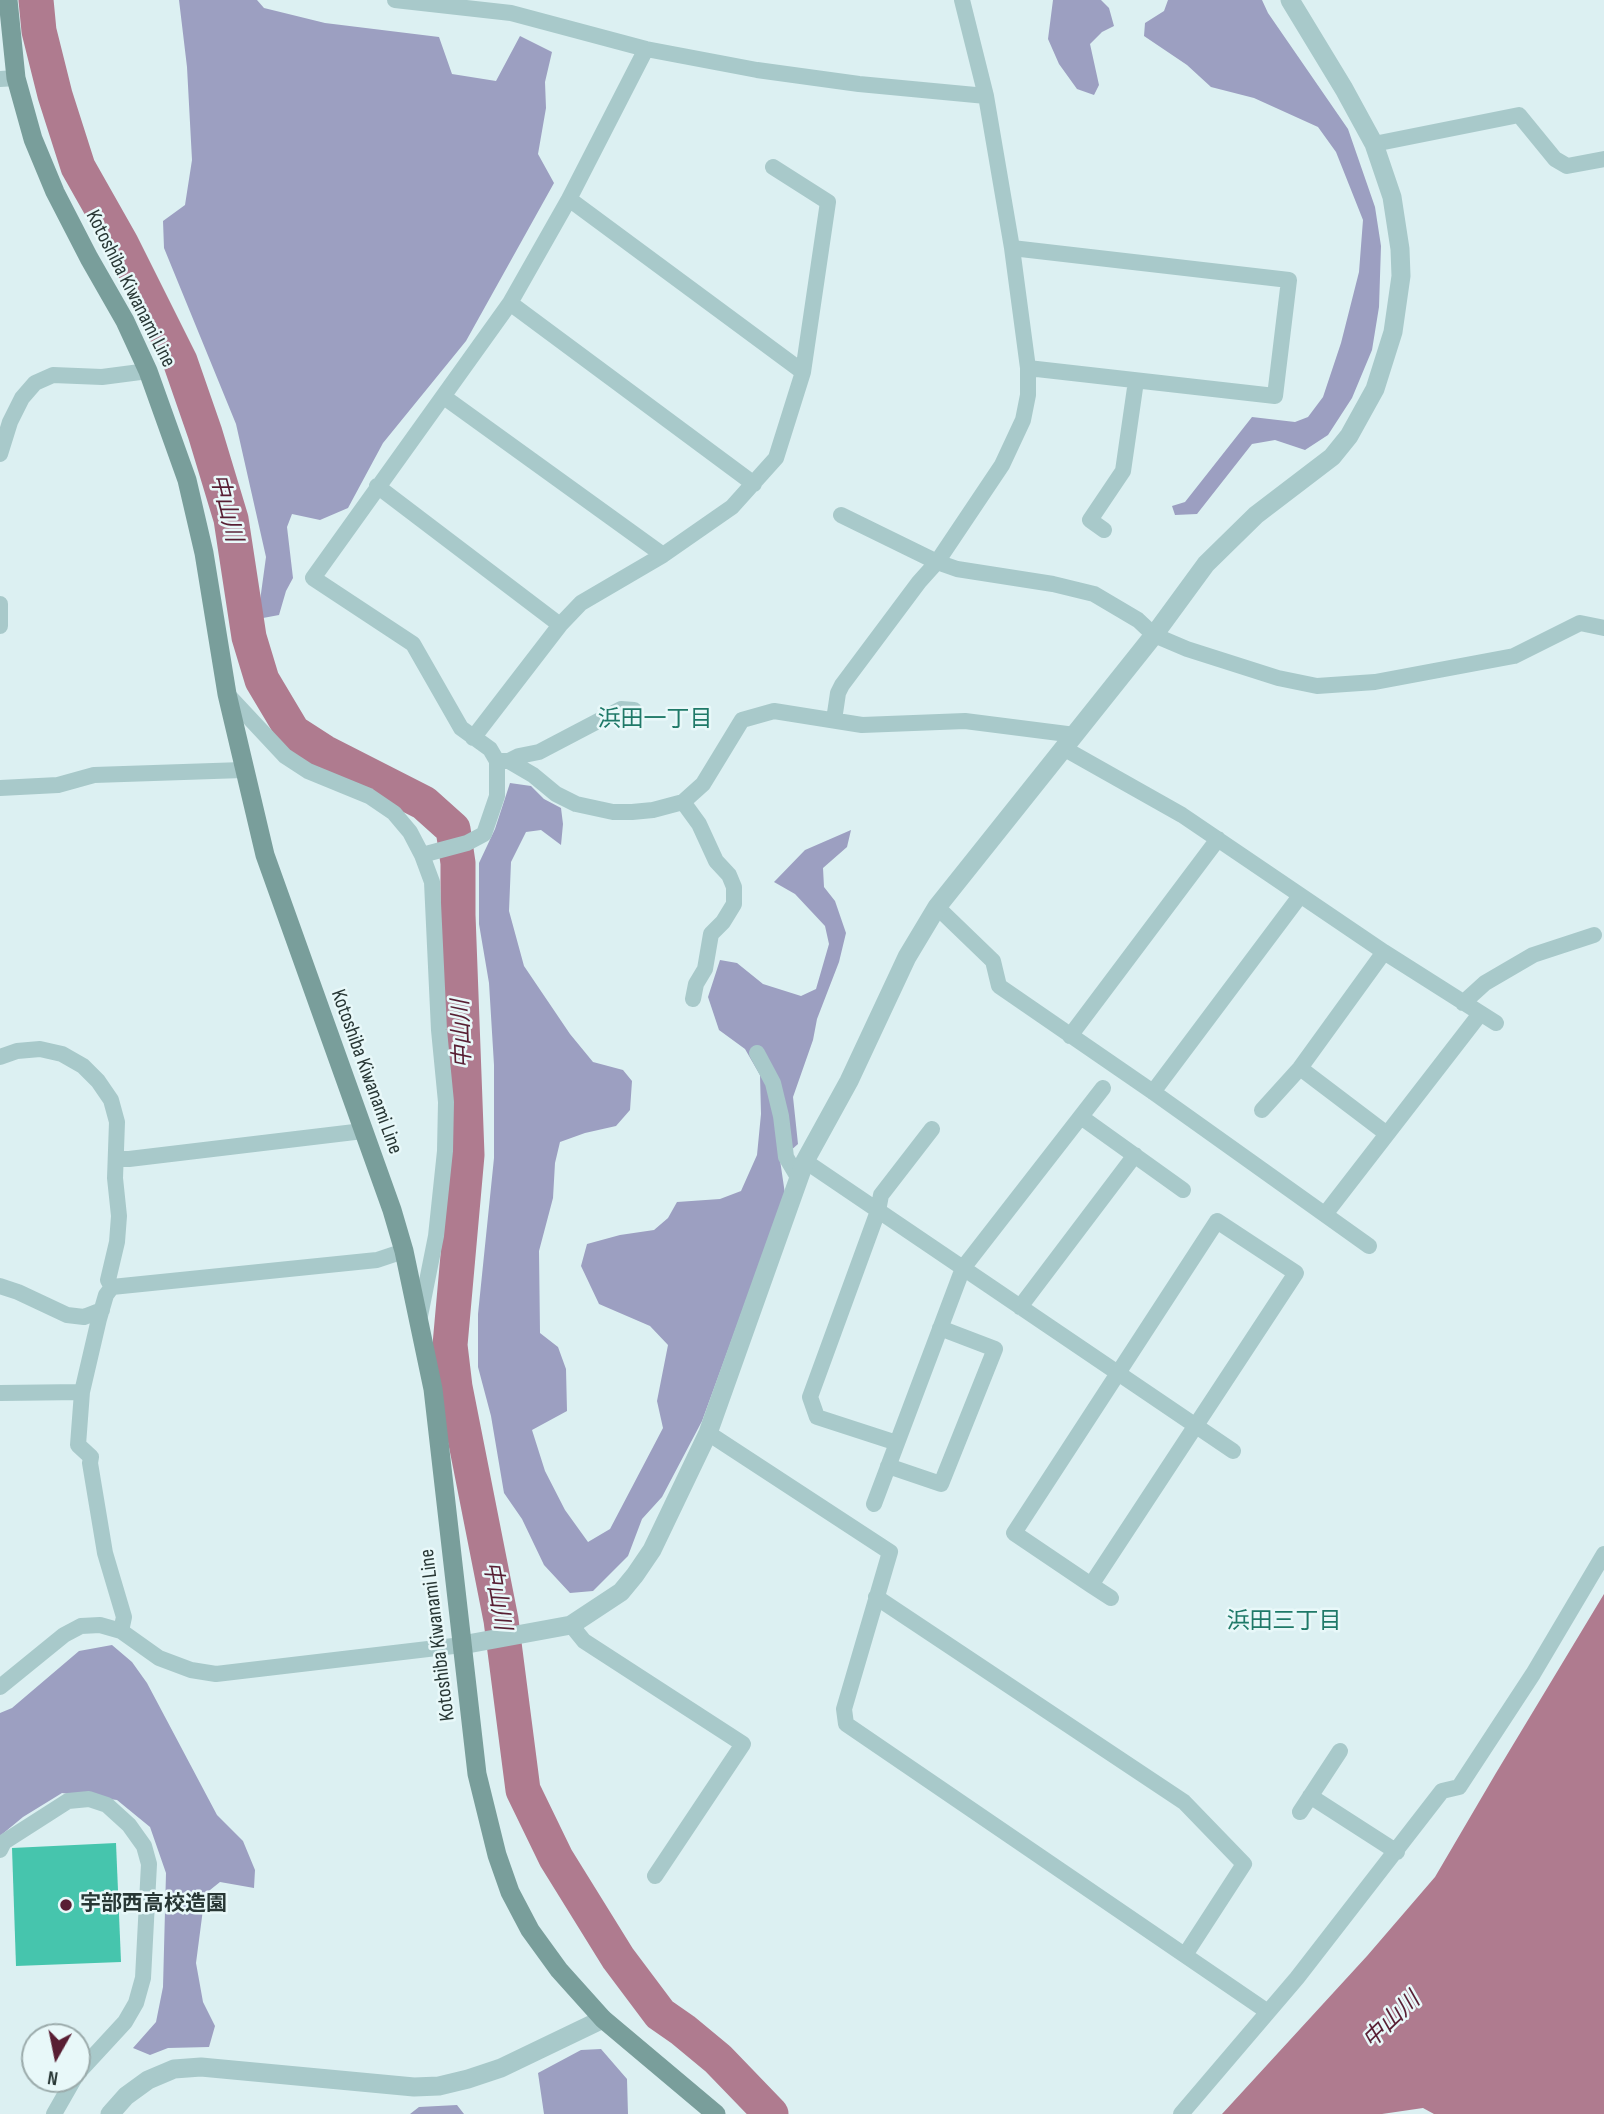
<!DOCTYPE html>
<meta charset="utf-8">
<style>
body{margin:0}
#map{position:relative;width:1604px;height:2114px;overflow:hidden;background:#dcf0f2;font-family:"Sofia Sans Condensed",sans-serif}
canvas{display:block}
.north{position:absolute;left:21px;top:2023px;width:70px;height:70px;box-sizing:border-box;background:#e8f8f9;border:2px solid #9babab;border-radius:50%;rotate:189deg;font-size:19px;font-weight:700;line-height:28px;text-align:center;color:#283735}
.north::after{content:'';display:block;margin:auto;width:24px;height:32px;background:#581e33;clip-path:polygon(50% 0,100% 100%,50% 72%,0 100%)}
</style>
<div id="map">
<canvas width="1604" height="2114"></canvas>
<div class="north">N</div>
</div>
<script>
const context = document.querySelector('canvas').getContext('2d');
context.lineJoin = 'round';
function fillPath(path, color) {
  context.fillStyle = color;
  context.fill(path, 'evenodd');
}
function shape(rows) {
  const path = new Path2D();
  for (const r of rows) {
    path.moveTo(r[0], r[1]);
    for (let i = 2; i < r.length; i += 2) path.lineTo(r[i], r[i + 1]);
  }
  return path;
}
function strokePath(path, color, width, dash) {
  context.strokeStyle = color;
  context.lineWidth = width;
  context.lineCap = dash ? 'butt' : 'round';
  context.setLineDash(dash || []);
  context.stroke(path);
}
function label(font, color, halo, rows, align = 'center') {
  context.font = font + ' "Sofia Sans Condensed","Noto Sans JP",sans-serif';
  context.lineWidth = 5;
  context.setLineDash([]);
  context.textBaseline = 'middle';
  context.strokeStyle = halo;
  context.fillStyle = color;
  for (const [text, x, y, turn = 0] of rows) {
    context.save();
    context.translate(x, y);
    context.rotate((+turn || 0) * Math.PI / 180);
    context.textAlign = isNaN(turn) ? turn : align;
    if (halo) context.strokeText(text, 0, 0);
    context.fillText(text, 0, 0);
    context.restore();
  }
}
const green = shape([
 [179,0,257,0,264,8,325,23,439,37,452,74,496,81,520,36,552,52,545,82,546,108,538,154,554,183,466,341,383,443,348,508,320,520,292,514,287,527,293,578,286,591,279,615,263,618,259,608,266,557,236,424,164,248,163,221,185,205,192,160,187,67],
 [1053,0,1101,0,1109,8,1114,26,1102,32,1090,44,1099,85,1094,95,1077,89,1059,64,1048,39],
 [1168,0,1262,0,1268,13,1348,129,1375,207,1381,246,1379,307,1372,350,1352,398,1328,435,1305,450,1275,440,1252,444,1197,514,1175,515,1172,506,1185,502,1252,417,1295,422,1308,417,1323,397,1341,343,1359,272,1363,220,1336,152,1318,127,1254,98,1211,87,1187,65,1144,36,1145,23,1164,11],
 [510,783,531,786,544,799,561,808,563,824,561,845,541,830,526,832,511,862,509,911,524,966,570,1034,593,1062,623,1070,632,1081,630,1110,616,1126,585,1133,560,1142,555,1163,553,1198,539,1251,540,1333,558,1347,566,1369,567,1411,532,1430,545,1471,565,1510,588,1542,610,1529,663,1428,657,1401,668,1345,650,1326,599,1304,581,1266,587,1244,620,1235,654,1230,668,1218,677,1202,720,1199,741,1191,757,1155,761,1114,760,1075,745,1049,719,1030,708,997,720,960,737,963,763,984,801,996,816,989,829,944,825,926,795,894,774,882,805,850,851,830,847,847,823,868,824,887,835,901,846,933,839,962,817,1019,813,1040,793,1097,798,1144,780,1160,785,1194,702,1421,662,1497,642,1519,628,1556,593,1591,570,1593,544,1565,522,1519,504,1493,491,1416,478,1367,478,1314,494,1158,494,1065,489,983,479,924,479,863,495,829],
 [112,1645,132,1662,147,1683,217,1815,243,1841,255,1870,254,1888,220,1882,205,1894,196,1963,203,2002,215,2026,209,2047,168,2048,150,2055,133,2048,156,2022,163,1987,166,1873,150,1827,117,1800,62,1793,23,1817,0,1836,0,1713,12,1708,79,1651],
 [601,2049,627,2079,628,2114,544,2114,538,2073,581,2050],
 [457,2105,464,2114,410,2114,419,2107]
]);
const water = shape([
 [1604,1594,1604,2114,1434,2114,1423,2108,1382,2114,1222,2114,1367,1956,1435,1877,1496,1773]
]);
const river = shape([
 [36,0,39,31,55,95,78,167,121,243,180,361,205,433,231,519,249,637,262,680,293,732,324,752,424,803,453,829,458,863,458,915,467,1155,450,1345,455,1387,501,1620,523,1790,556,1858,618,1958,660,2014,683,2030,718,2059,771,2114]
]);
const building = shape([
 [116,1843,121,1962,16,1966,12,1848]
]);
const minor = shape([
 [395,0,511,13,646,49,757,70,859,84,986,96],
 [0,79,16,78],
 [1374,144,1519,115,1555,159,1567,166,1604,159],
 [569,199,803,372],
 [1012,248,1289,280,1275,396,1028,368],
 [510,303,754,484],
 [444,397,663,555],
 [0,454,10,422,22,398,35,383,53,375,102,377,148,371],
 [377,486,560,625],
 [841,515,937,562,957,569,1053,584,1094,594,1138,620,1154,635,1187,649,1278,678,1317,686,1375,682,1514,656,1580,623,1604,628],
 [1104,530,1090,520,1123,471,1136,381],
 [0,604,0,626],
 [227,694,285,756,308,771,369,796,394,813,410,832,422,855,432,882,439,1030,446,1102,445,1151,436,1236,420,1316],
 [834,720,838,693,842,685,919,582,937,562,1002,465,1023,420,1028,395,1028,368,1012,248,986,96,962,0],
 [473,738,560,625,581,603,663,555,732,507,776,458,803,372,828,202,773,167],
 [1065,749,1182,815,1384,952,1496,1023],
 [497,761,509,761,533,775,556,794,576,804,613,812,632,812,653,810,683,802,703,784,742,720,774,711,862,725,965,721,1075,735],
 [509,761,519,756,539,752,621,709,634,710],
 [0,788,58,785,94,775,243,770],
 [683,802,699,824,716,861,729,875,734,887,734,904,723,922,711,934,705,969,696,984,693,999],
 [422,855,467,843,484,834,497,796,497,761,490,749,461,728,413,644,313,578,510,303,569,199,646,49],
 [937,907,993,961,999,986,1153,1092,1369,1246],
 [1463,1003,1485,983,1533,955,1594,935],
 [1070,1036,1218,839],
 [757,1053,773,1083,781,1116,786,1157,799,1179],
 [0,1057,17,1051,40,1049,62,1054,83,1066,98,1081,111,1100,117,1122,115,1178,119,1216,117,1242,108,1280,112,1287,106,1295,99,1319,82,1392,78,1445,91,1457,90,1463,105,1553,124,1617,121,1631],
 [1300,1068,1387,1134],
 [1153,1092,1300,896],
 [1262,1110,1300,1068,1384,952],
 [1081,1117,1183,1190],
 [116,1159,129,1159,363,1131],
 [805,1161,1233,1451],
 [1326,1213,1480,1014],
 [0,1286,18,1292,67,1315,84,1317,102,1310],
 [112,1287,377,1260,404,1251],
 [1020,1307,1135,1155],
 [0,1393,82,1392],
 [708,1433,890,1552,844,1709,846,1724,1268,2012],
 [897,1443,817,1417,810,1397,878,1211,881,1195,932,1129],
 [888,1466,941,1484,995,1349,940,1328],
 [874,1504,963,1268,1103,1088],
 [1091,1585,1296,1273,1217,1221,1014,1533,1091,1585,1111,1598],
 [876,1597,1184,1802,1244,1864,1185,1955],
 [571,1625,584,1641,743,1744,655,1876],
 [0,1687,64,1635,81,1626,100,1625,121,1631,159,1658,191,1670,216,1674,462,1645],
 [1310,1796,1397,1852],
 [1300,1812,1340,1751],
 [0,1850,4,1842,68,1801,89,1799,107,1805,129,1825,144,1846,149,1864,143,1978,136,2003,125,2022,77,2074],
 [54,2114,74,2079],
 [1181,2114,1297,1978,1442,1791,1459,1787,1533,1674,1604,1554]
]);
const tertiary = shape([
 [462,1645,571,1625,621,1592,635,1575,652,1550,708,1433,805,1161,849,1081,907,957,937,907,1154,635,1206,564,1256,515,1332,457,1349,436,1375,389,1393,332,1401,276,1400,249,1392,197,1374,144,1344,89,1290,0],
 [110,2114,126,2096,148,2080,174,2069,201,2067,414,2087,439,2086,468,2079,501,2068,603,2019]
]);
const secondary = shape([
 [8,0,16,78,33,139,55,192,89,258,125,321,148,371,187,480,204,553,227,694,265,855,392,1210,404,1251,433,1389,477,1774,497,1855,510,1892,530,1930,559,1970,603,2019,716,2114]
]);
const markers = [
 [66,1905,7,"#581e33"]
];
const streetNames = [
 ["Kotoshiba Kiwanami Line",130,289,63],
 ["Kotoshiba Kiwanami Line",366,1072,70],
 ["Kotoshiba Kiwanami Line",438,1635,-97]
];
const poiNames = [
 ["宇部西高校造園",80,1905]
];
const waterNames = [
 ["中山川",225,508,76],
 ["中山川",463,1034,-92],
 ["中山川",496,1596,80],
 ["中山川",1392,2021,-44]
];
const neighbourhoodNames = [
 ["浜田一丁目",655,720],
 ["浜田三丁目",1284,1622]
];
fillPath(green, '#9c9fc1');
fillPath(water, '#af7b8f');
strokePath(river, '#af7b8f', 35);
fillPath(building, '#46c5ad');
strokePath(minor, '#a8c9ca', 16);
strokePath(tertiary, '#a8c9ca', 19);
strokePath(secondary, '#799e9b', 19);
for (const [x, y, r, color] of markers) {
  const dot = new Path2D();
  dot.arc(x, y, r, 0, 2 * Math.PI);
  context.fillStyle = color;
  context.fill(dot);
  strokePath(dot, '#e8f8f9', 2.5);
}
label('21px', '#283735', '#e8f8f9', streetNames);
label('bold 21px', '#283735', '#e8f8f9', poiNames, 'left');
label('italic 23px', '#581e33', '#e8f8f9', waterNames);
label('23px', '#1f7968', '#e8f8f9', neighbourhoodNames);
</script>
